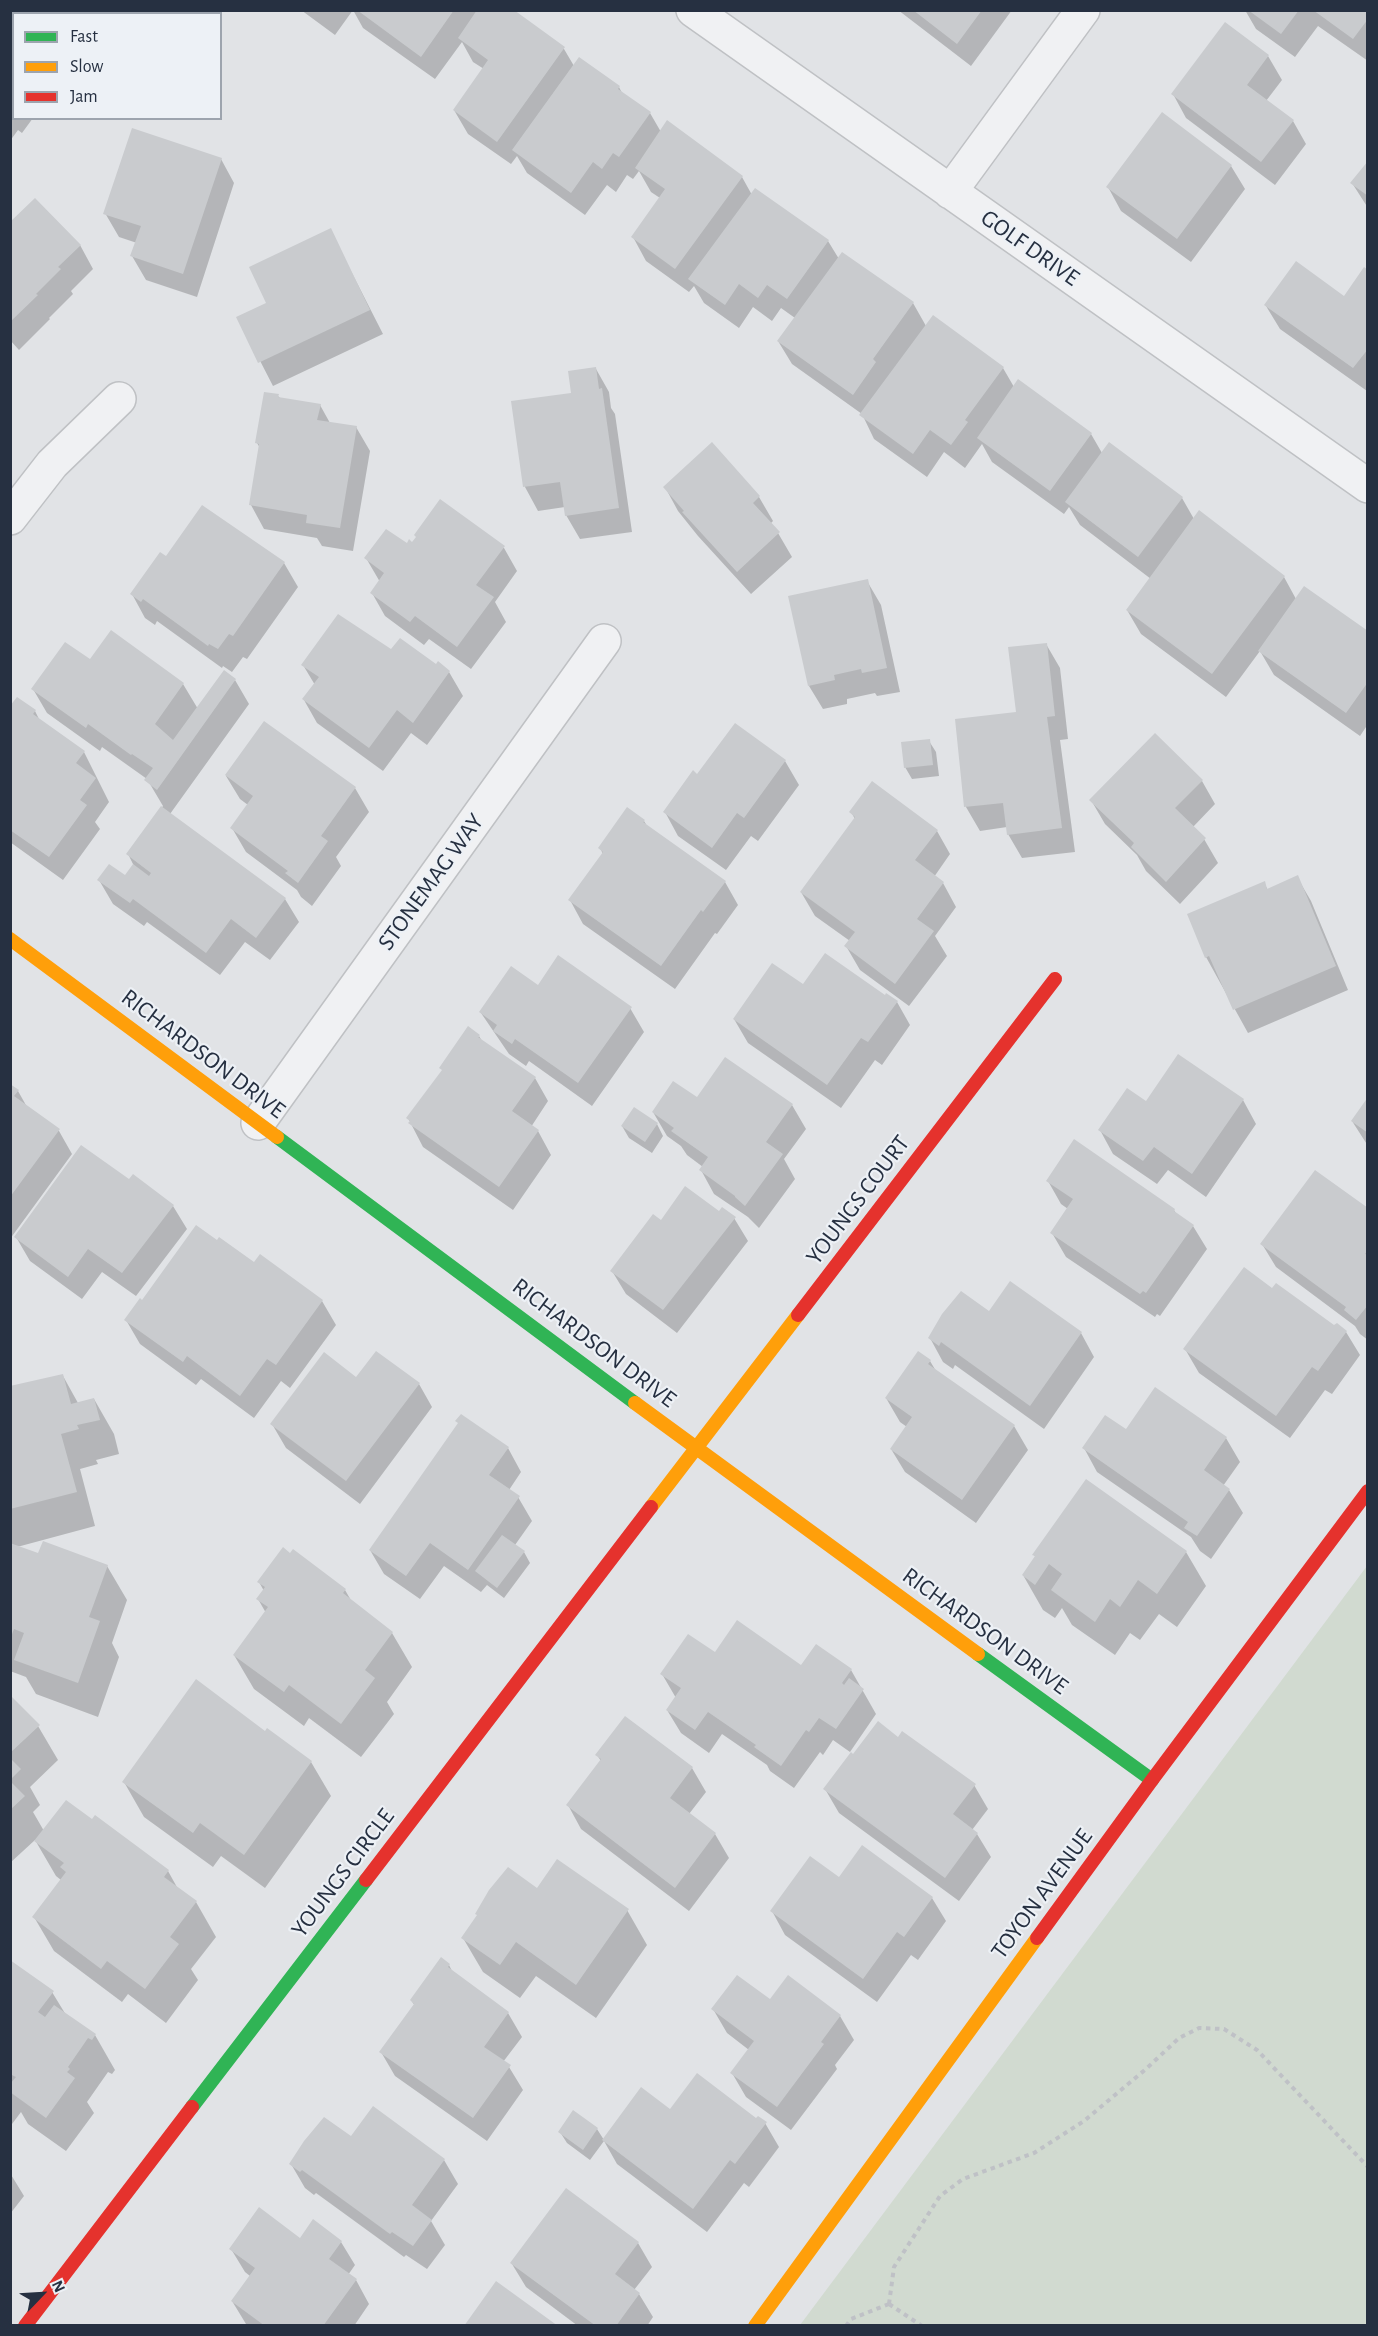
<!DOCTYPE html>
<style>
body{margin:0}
#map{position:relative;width:1378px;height:2336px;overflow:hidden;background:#e1e3e6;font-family:"Alegreya Sans",sans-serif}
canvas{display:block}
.frame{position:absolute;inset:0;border:12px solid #263041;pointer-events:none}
.legend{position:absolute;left:12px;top:12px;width:210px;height:108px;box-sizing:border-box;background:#edf1f6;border:2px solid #9da4ae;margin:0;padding:8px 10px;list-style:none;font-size:18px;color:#263041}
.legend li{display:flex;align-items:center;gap:12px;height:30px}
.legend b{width:30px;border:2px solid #9da4ae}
.north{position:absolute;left:12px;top:2264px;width:60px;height:60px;-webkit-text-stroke:4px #edf1f6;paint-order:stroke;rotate:65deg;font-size:16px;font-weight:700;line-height:24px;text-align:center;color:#263041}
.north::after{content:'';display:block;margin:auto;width:21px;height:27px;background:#263041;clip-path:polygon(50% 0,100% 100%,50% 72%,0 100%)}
</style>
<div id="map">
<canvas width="1378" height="2336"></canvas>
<div class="frame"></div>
<ul class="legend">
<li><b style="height:8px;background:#30b455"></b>Fast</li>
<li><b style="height:8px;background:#ff9f0a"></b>Slow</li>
<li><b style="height:8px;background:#e5322d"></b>Jam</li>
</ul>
<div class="north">N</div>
</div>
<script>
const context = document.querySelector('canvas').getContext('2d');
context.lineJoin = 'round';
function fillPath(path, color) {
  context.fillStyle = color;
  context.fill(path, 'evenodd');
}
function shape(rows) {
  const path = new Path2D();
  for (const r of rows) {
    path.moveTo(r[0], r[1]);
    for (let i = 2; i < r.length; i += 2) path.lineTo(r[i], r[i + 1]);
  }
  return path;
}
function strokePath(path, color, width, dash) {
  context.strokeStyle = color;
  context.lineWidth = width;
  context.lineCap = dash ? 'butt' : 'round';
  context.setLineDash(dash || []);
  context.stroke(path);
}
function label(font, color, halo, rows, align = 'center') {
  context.font = font + ' "Alegreya Sans",sans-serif';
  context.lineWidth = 4.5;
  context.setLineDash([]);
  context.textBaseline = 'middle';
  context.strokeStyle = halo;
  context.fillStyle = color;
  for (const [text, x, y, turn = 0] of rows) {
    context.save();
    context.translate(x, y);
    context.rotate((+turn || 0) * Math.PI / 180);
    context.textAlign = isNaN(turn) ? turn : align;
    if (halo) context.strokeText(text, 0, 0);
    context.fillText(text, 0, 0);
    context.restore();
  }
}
const green = shape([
 [1367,1566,1367,2325,800,2325]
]);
const shadow = shape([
 [10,10,139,10,137,14,14,14,10,20],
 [301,10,353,10,335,35],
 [353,10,511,10,564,49,574,66,619,87,623,95,650,113,661,132,742,177,752,195,828,241,839,259,913,303,926,326,1003,368,1014,387,1091,434,1102,453,1182,498,1194,519,1284,577,1296,599,1368,633,1368,730,1366,727,1360,736,1274,675,1260,651,1226,697,1141,634,1127,610,1151,579,1080,525,1069,507,1064,514,992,462,982,444,965,468,944,452,927,477,874,439,862,414,792,364,778,341,795,318,781,308,772,321,753,307,739,328,704,303,694,286,689,292,646,261,633,237,660,198,651,192,639,171,633,179,627,175,616,192,607,185,585,215,527,173,517,156,511,164,468,134,454,110,484,69,473,62,462,42,435,79,363,28],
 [898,10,1012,10,971,66],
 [1245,10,1368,10,1368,61,1318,26,1295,57,1256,29],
 [12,33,14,118,33,118,22,133,18,130,10,141,10,35],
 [1268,56,1282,80,1266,101,1293,121,1306,144,1275,185,1186,118,1173,94],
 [221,159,234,183,197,297,146,280,132,256,137,243,119,237,105,213],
 [1368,163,1368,208,1352,183],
 [1231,166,1245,189,1191,262,1121,211,1108,187],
 [10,224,80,245,93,269,71,291,73,294,49,318,50,319,19,350,10,340],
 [330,230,383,334,273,386,238,318,268,303],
 [1368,271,1367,391,1280,329,1266,306,1345,298],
 [596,369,609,392,611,408,615,414,632,532,580,539,566,515,565,507,538,511,525,487,513,402,573,394],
 [278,396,280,398,320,405,330,423,356,427,370,451,353,551,322,546,317,538,264,529,251,505,260,448,257,443],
 [711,445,759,497,773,521,770,524,778,533,792,557,751,594,698,536,678,511,665,487],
 [417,537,504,548,517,571,495,602,506,622,471,669,429,639,424,645,385,616,372,593,380,582,366,558,413,544],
 [167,558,284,563,298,587,247,659,243,657,232,672,223,666,222,668,157,621,155,625,145,618,132,594],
 [867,581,881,605,900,692,877,696,875,693,847,699,847,704,823,709,809,686],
 [1046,644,1060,668,1068,739,1060,740,1075,852,1022,858,1008,834,1007,827,980,831,966,807,956,720,1017,713],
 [391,651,449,672,463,696,427,745,411,733,383,771,317,723,304,700,315,685,303,665],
 [90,662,183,684,198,709,235,680,249,704,170,814,285,899,299,922,270,960,245,942,220,975,147,922,144,926,113,904,99,880,126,877,134,866,128,854,163,806,147,779,102,747,100,751,47,713,33,689],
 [10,709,35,711,40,721,84,752,109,802,95,822,100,829,63,880,10,842],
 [929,741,936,752,939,776,912,779,905,767],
 [785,761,799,785,758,841,751,836,726,870,678,836,665,812],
 [226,776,355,788,369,812,336,857,341,866,312,906,301,897,297,890,246,852,232,828,248,805,240,799],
 [1202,781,1215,804,1193,827,1204,839,1218,863,1180,904,1146,871,1137,855,1105,824,1091,800],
 [851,812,937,831,950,854,934,877,943,883,956,907,935,936,947,956,909,1006,860,970,846,946,850,941,815,916,801,892,855,819],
 [644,821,647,826,725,882,738,905,717,934,715,933,675,989,583,924,570,900,603,854,600,848],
 [1297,877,1311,901,1348,990,1248,1033,1206,957,1264,883,1268,890],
 [804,986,885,997,897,1002,910,1025,882,1065,875,1060,841,1108,748,1043,734,1019],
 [538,987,630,1008,644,1032,592,1106,529,1061,526,1066,509,1054,481,1013],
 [479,1036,482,1041,535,1078,548,1101,531,1127,538,1131,551,1155,513,1210,423,1147,408,1118],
 [10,1086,18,1091,27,1107,59,1131,72,1154,10,1239],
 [697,1099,792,1105,806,1129,784,1159,795,1179,759,1228,748,1217,714,1194,701,1170,703,1167,687,1155,681,1146,667,1136,653,1112],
 [1243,1100,1256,1124,1206,1197,1168,1170,1157,1184,1113,1154,1100,1130,1146,1103],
 [1368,1100,1368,1146,1352,1121],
 [657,1124,663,1136,652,1153,629,1138,622,1126],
 [1048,1181,1174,1210,1177,1215,1193,1226,1207,1249,1160,1316,1157,1314,1155,1317,1066,1257,1052,1233,1068,1209,1061,1204],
 [129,1182,173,1206,187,1229,136,1296,102,1272,82,1299,30,1261,16,1237],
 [1368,1210,1368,1340,1360,1334,1355,1326,1276,1267,1262,1244],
 [719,1213,734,1218,748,1241,677,1333,626,1294,612,1271,661,1222],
 [254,1264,322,1301,336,1325,290,1388,281,1381,254,1418,201,1379,196,1385,140,1344,126,1320],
 [1272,1290,1335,1327,1346,1332,1360,1355,1332,1394,1325,1390,1290,1438,1199,1373,1185,1349],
 [989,1313,1081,1333,1094,1357,1044,1429,955,1365,953,1369,943,1362,930,1338],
 [930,1361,936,1371,1014,1426,1028,1450,976,1523,905,1472,891,1449,907,1427,900,1422,886,1398],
 [63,1376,78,1403,94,1399,114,1434,119,1454,96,1460,98,1464,80,1469,95,1526,17,1547,39,1555,107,1566,127,1600,112,1643,119,1657,98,1717,36,1694,26,1677,10,1671,10,1389],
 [357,1379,419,1384,432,1407,360,1504,286,1448,272,1424],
 [1126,1431,1226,1438,1240,1462,1223,1486,1229,1490,1243,1513,1211,1559,1200,1551,1191,1537,1097,1472,1084,1448],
 [508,1448,521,1472,509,1490,518,1497,532,1521,515,1545,524,1552,530,1563,504,1598,487,1585,481,1592,444,1566,420,1599,384,1574,370,1550],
 [1186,1552,1206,1586,1177,1627,1159,1614,1140,1640,1130,1633,1115,1655,1072,1625,1062,1608,1055,1618,1043,1610,1023,1575,1036,1558,1034,1555],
 [290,1555,345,1590,352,1602,392,1633,412,1667,387,1702,394,1714,361,1757,309,1718,304,1726,254,1689,234,1655,266,1613,258,1599,264,1591,259,1582],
 [716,1654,802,1667,851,1670,876,1714,850,1752,833,1740,823,1755,820,1752,794,1788,770,1771,767,1765,722,1734,709,1753,681,1733,667,1710,676,1698,662,1674],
 [10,1697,38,1726,58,1760,30,1787,40,1805,33,1812,44,1831,168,1871,178,1889,196,1902,216,1937,191,1969,198,1980,166,2023,128,1994,122,2002,54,1951,34,1917,61,1880,56,1876,35,1840,10,1863],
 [266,1733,311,1762,331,1796,265,1888,221,1856,213,1867,144,1817,124,1782],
 [898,1739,974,1785,988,1809,972,1830,977,1834,991,1857,959,1901,839,1813,825,1789,854,1756],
 [597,1755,692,1768,706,1792,689,1814,715,1834,729,1858,689,1911,581,1829,568,1805,601,1761],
 [839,1879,932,1898,946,1921,918,1960,911,1955,877,2002,785,1935,772,1911],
 [537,1890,627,1910,647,1945,596,2018,536,1976,520,1998,483,1972,463,1938,478,1916],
 [10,1962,52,1992,66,2015,95,2035,115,2070,112,2074,108,2072,87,2102,94,2113,66,2151,28,2124,21,2112,12,2124,10,2123],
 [449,1965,453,1973,508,2013,522,2037,503,2062,509,2067,523,2090,487,2141,395,2076,381,2052,415,2006,411,2000],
 [788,1978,840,2016,854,2040,835,2065,837,2069,791,2130,746,2097,732,2073,749,2050,727,2033,713,2009,770,2001],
 [670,2111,765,2123,779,2147,749,2187,744,2183,707,2232,617,2164,604,2141,590,2160,567,2143,560,2132,597,2129,604,2140],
 [351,2138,444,2160,458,2184,431,2221,445,2245,427,2269,406,2255,404,2257,316,2193,314,2195,305,2188,291,2164],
 [10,2173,24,2196,10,2214],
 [300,2240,341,2242,355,2265,348,2275,356,2280,369,2304,354,2326,246,2324,232,2301,250,2276,245,2272,231,2249],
 [638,2243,652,2267,634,2290,639,2294,653,2317,647,2326,578,2326,526,2287,512,2264]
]);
const building = shape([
 [23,10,109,10,107,14,28,14],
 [357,10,454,10,421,57],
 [477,10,514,10,565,47,497,142,453,110,488,60,458,38],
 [913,10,982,10,957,44],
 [1248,10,1299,10,1281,34],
 [1313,10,1368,10,1368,19,1353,39],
 [1225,22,1269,55,1247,85,1294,120,1261,162,1171,94],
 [12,31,14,103,10,107,10,33],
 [579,57,620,86,618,89,651,112,619,157,613,153,602,169,593,162,571,193,512,150],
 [1162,112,1232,165,1177,239,1106,187],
 [667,120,743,176,675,269,631,237,665,189,635,168],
 [132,128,222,158,183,274,130,256,141,226,103,214],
 [1368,161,1368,196,1350,183],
 [755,188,829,240,787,299,767,285,758,298,739,284,725,305,688,279],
 [35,198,81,245,58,267,61,269,36,294,38,295,10,322,10,222],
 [331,228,370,310,258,363,236,317,266,303,249,267],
 [842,252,914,302,873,359,876,362,853,395,777,341],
 [1296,261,1344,296,1364,267,1368,270,1368,349,1353,368,1264,305],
 [933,315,1004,367,965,420,968,422,951,445,930,430,913,454,859,415],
 [596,367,599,389,602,388,619,508,565,516,560,482,523,487,511,401,571,393,568,371],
 [1018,379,1092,433,1050,491,977,438],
 [264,392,279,394,278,397,321,404,317,420,357,426,340,528,306,523,307,515,249,505,259,444,255,443],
 [712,442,760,496,753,503,780,532,737,572,682,512,684,511,663,487],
 [1109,442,1183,497,1138,557,1065,502],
 [440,499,505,546,476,585,494,597,457,647,415,616,410,622,370,593,384,573,364,558,386,529,407,543,409,539,412,542,416,537,414,535],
 [202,505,285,562,233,636,229,634,218,649,209,644,208,646,143,599,141,602,130,594,160,552,166,556],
 [1199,510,1285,576,1212,674,1126,610],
 [868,579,887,668,862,673,861,669,834,675,835,680,808,686,788,596],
 [1304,586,1368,631,1368,682,1346,713,1258,651],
 [338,614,391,649,400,638,436,664,438,661,450,671,413,723,397,710,369,748,302,699,319,677,301,665],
 [111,630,184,683,155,724,173,740,224,670,236,679,157,790,144,780,153,768,132,754,131,755,88,724,86,728,31,689,65,642,90,659],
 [1047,643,1055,716,1047,717,1062,828,1007,835,1003,803,964,807,955,719,1016,712,1008,647],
 [17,697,36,710,33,714,85,751,76,763,96,778,80,800,87,805,49,857,10,830,10,706],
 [264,721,356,787,321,836,328,841,298,883,285,873,288,871,230,828,253,796,225,775],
 [735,723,786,760,744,818,737,813,712,848,663,812,693,770,697,774],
 [1155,733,1203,780,1175,808,1206,838,1166,882,1131,847,1134,843,1089,800],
 [930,739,933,765,904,768,901,742],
 [872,781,938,830,915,860,944,882,917,919,934,931,895,984,844,946,855,932,800,892,855,817,849,812],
 [161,806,286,898,256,938,231,919,206,953,133,899,130,903,97,880,109,864,125,875,133,864,149,876,151,873,126,854],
 [627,807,645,820,643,822,726,881,703,912,701,910,661,966,568,900,603,852,598,848],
 [1298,875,1336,966,1233,1010,1209,956,1205,958,1187,914,1265,881,1267,889],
 [825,953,885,995,886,993,898,1001,868,1042,861,1038,827,1085,733,1019,772,963,803,984],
 [558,955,632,1007,578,1083,515,1039,512,1044,493,1031,497,1025,479,1012,511,966,538,985],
 [468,1026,480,1035,478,1037,536,1077,512,1111,539,1130,499,1187,408,1123,410,1121,406,1118,442,1070,439,1068],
 [1178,1054,1244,1099,1192,1174,1154,1147,1143,1161,1098,1130,1127,1088,1146,1101],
 [725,1057,793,1104,766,1142,783,1154,745,1206,735,1197,735,1196,699,1170,708,1157,671,1131,674,1128,652,1112,673,1081,697,1097],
 [10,1084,19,1090,14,1096,60,1129,10,1197],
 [1368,1097,1368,1133,1351,1121],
 [634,1107,658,1123,645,1142,621,1126],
 [1074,1139,1175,1209,1174,1211,1194,1225,1146,1293,1143,1291,1140,1294,1050,1233,1073,1199,1046,1181],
 [81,1145,129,1179,133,1174,174,1205,122,1273,88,1249,68,1277,14,1237],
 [1315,1170,1368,1208,1368,1250,1365,1254,1368,1255,1368,1305,1356,1320,1344,1310,1346,1307,1260,1244],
 [685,1186,719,1211,722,1207,736,1217,663,1310,610,1271,653,1214,661,1220],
 [196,1225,217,1240,219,1237,254,1262,260,1254,323,1300,276,1365,267,1359,240,1396,187,1356,183,1362,124,1320,140,1298,142,1300],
 [1244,1267,1272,1288,1276,1283,1334,1325,1337,1323,1347,1331,1318,1371,1312,1367,1276,1416,1183,1349],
 [1010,1281,1082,1332,1030,1406,941,1342,939,1346,928,1338,942,1314,961,1291,989,1311],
 [376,1351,420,1383,346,1481,270,1424,324,1352,356,1377],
 [918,1351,931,1360,928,1364,1015,1425,962,1500,890,1449,912,1417,885,1398],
 [63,1374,71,1404,94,1398,100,1420,77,1425,79,1429,61,1434,77,1492,10,1509,10,1386],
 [1155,1387,1227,1437,1204,1470,1230,1489,1197,1536,1184,1528,1188,1522,1082,1448,1105,1415,1126,1429],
 [461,1414,509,1447,489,1475,520,1496,468,1570,430,1543,406,1576,369,1550,458,1423,455,1421],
 [1086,1479,1187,1551,1157,1594,1138,1580,1120,1607,1110,1599,1095,1622,1051,1590,1062,1574,1049,1564,1035,1585,1022,1575,1035,1556,1032,1555],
 [502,1535,525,1551,497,1588,475,1571],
 [43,1541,108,1565,89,1617,100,1621,78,1683,14,1660,24,1633,14,1629,10,1639,10,1543,38,1553],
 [283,1547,290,1553,293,1549,346,1589,343,1593,393,1632,365,1670,375,1678,341,1724,289,1685,284,1692,233,1655,268,1607,256,1599,265,1587,257,1582],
 [737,1620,801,1665,816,1644,852,1669,842,1683,844,1685,849,1678,864,1689,836,1729,819,1718,809,1732,806,1730,781,1766,754,1747,756,1745,708,1712,695,1730,666,1710,681,1688,660,1674,688,1634,715,1652],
 [196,1679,265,1731,267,1728,312,1761,244,1855,200,1823,193,1833,122,1782],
 [10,1695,40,1725,10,1753],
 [625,1716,693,1767,670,1798,716,1833,675,1888,566,1805,601,1759,595,1755],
 [878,1721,898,1737,902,1731,976,1784,953,1814,978,1833,945,1878,823,1789,851,1752,853,1754],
 [10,1758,21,1769,10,1780],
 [10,1781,25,1796,10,1810],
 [66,1800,92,1819,95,1815,169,1870,164,1877,197,1901,170,1937,179,1944,145,1989,107,1961,101,1969,32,1917,66,1872,60,1867,64,1863,34,1841],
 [862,1845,933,1897,904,1937,897,1932,863,1979,770,1911,810,1856,839,1877],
 [557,1859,629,1909,576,1985,516,1942,500,1965,461,1938,477,1915,475,1914,489,1890,508,1867,537,1888],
 [441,1957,450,1964,448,1967,509,2012,484,2047,511,2065,473,2118,379,2052,414,2004,410,2000],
 [10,1960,54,1991,38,2012,45,2017,54,2005,96,2034,92,2040,88,2038,68,2067,70,2069,67,2072,75,2078,46,2118,10,2092,10,2084,16,2077,10,2074],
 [737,1975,770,1999,788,1975,841,2015,821,2042,824,2044,777,2107,730,2073,754,2041,711,2009],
 [697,2073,756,2118,758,2116,767,2122,735,2164,730,2160,693,2209,602,2140,641,2087,670,2109],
 [373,2106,445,2159,412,2205,432,2220,413,2246,392,2232,390,2234,302,2170,300,2172,289,2164,304,2141,324,2117,351,2136],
 [573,2110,598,2128,583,2150,558,2132],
 [566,2188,639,2242,615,2274,640,2293,616,2326,596,2326,510,2263],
 [259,2207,300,2238,313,2219,342,2241,329,2259,357,2279,323,2326,265,2326,231,2301,255,2268,229,2249],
 [496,2281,558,2326,464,2326]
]);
const path = shape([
 [889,2304,894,2267,940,2196,963,2179,1034,2153,1084,2121,1146,2069,1179,2038,1199,2028,1224,2029,1257,2050,1368,2167],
 [889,2304,922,2326],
 [846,2326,851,2319,889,2304]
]);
const street = shape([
 [693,10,1368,486],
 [950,192,1083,10],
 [10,518,52,464,119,399],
 [258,1123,604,641]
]);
const fast = shape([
 [277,1137,635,1403],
 [978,1654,1152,1780],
 [192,2107,366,1880]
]);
const slow = shape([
 [10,939,277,1137],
 [635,1403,978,1654],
 [651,1507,798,1315],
 [755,2326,1037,1938]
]);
const jam = shape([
 [798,1315,1055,979],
 [366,1880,651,1507],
 [1037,1938,1152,1780,1368,1491],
 [25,2326,192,2107]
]);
const streetNames = [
 ["GOLF DRIVE",1030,248,35],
 ["STONEMAG WAY",431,882,-54],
 ["RICHARDSON DRIVE",203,1054,37],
 ["YOUNGS COURT",858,1200,-53],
 ["RICHARDSON DRIVE",594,1343,37],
 ["RICHARDSON DRIVE",985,1631,36],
 ["YOUNGS CIRCLE",343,1873,-53],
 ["TOYON AVENUE",1042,1894,-54]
];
fillPath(green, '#d1dad0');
fillPath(shadow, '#0003');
fillPath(building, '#c9cbce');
strokePath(street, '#bfc1c4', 36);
strokePath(path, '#bfc1c6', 4, [4.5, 4.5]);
strokePath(street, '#f0f1f3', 33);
strokePath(fast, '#30b455', 14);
strokePath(slow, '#ff9f0a', 14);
strokePath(jam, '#e5322d', 14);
label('24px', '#263041', '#edf1f6', streetNames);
</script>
